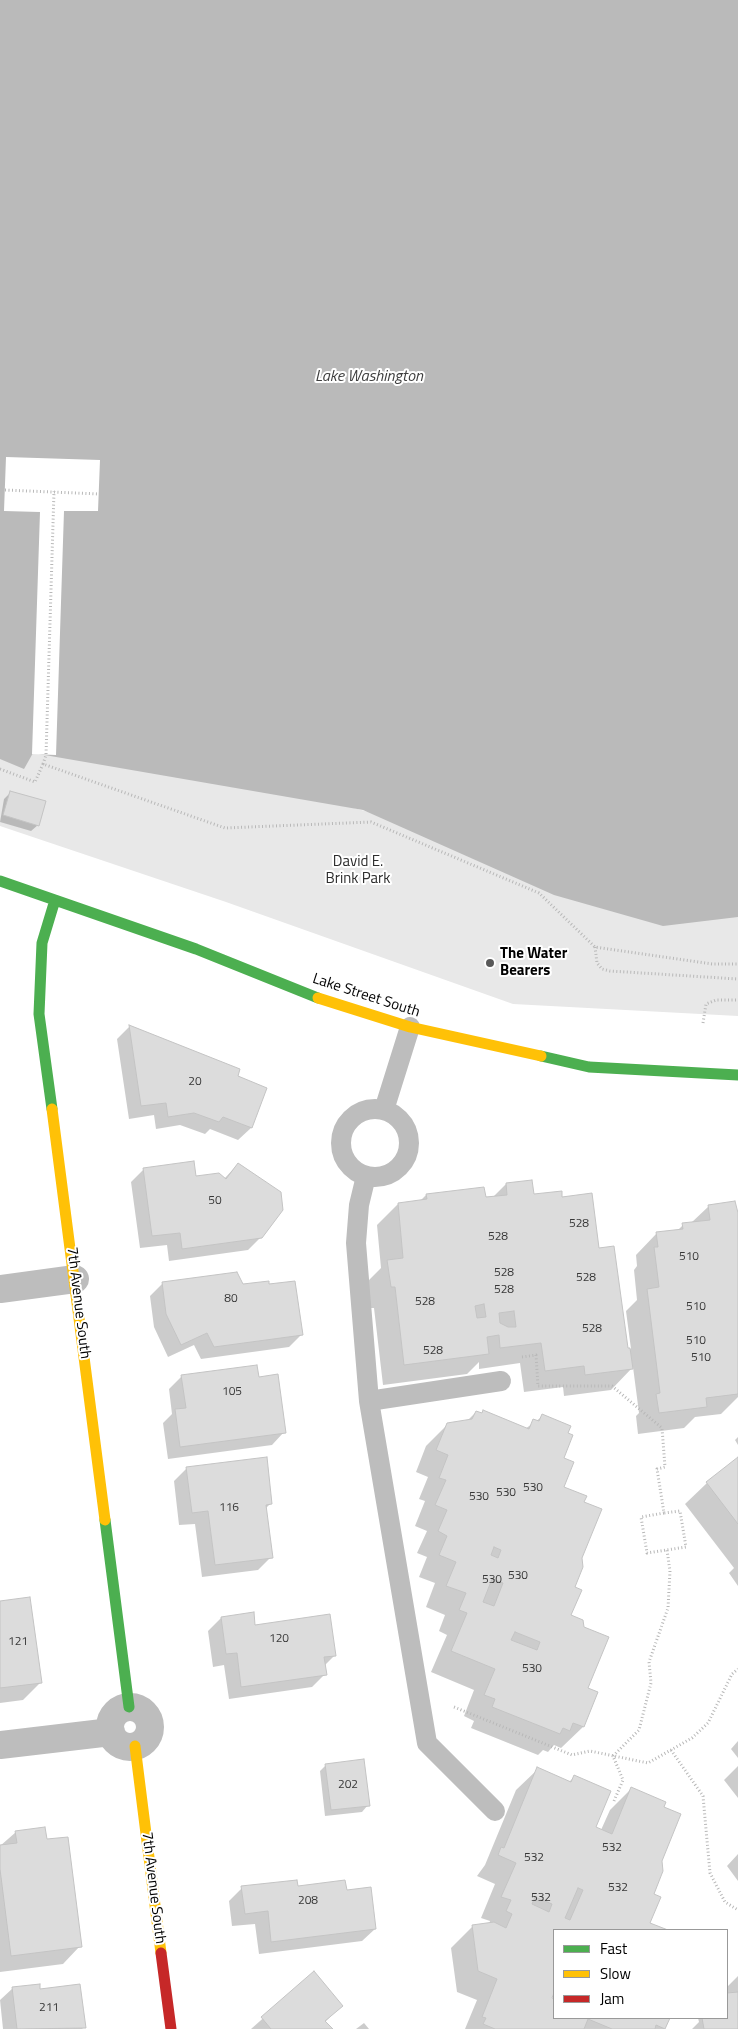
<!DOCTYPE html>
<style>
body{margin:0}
#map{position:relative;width:738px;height:2029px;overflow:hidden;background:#fff;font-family:"Titillium Web",sans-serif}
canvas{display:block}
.legend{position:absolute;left:553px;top:1929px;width:175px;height:90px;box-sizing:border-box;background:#fff;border:1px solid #999;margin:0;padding:6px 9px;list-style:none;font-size:15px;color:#000}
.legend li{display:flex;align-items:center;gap:10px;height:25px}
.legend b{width:25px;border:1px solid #999}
</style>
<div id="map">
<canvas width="738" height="2029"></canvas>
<ul class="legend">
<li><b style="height:6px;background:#4caf50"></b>Fast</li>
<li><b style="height:6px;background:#ffc107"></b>Slow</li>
<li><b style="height:6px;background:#c62828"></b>Jam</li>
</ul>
</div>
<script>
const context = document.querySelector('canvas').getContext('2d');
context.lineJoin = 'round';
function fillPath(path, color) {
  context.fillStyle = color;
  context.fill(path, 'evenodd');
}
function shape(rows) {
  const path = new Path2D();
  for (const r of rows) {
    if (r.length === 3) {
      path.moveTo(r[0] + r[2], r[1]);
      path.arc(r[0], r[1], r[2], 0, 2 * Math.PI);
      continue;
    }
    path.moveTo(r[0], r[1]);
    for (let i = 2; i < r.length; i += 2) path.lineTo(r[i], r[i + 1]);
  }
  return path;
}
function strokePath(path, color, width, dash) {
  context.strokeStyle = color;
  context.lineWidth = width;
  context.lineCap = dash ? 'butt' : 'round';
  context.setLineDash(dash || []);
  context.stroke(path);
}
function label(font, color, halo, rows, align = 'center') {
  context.font = font + ' "Titillium Web",sans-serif';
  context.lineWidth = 4;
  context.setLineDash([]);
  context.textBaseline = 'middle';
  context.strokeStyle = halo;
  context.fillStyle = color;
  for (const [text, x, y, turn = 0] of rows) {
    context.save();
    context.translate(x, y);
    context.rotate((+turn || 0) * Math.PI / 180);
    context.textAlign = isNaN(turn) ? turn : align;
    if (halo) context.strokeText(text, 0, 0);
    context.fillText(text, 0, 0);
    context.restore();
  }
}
const green = shape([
 [0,723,232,776,738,909,738,1016,513,1004,226,902,0,826]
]);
const water = shape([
 [0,0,738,0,738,917,663,926,554,895,363,810,33,753,24,769,0,759]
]);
const pier = shape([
 [6,457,100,460,98,511,64,511,56,755,32,754,40,512,4,511]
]);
const shadow = shape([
 [11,792,38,825,31,831,0,822,4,799],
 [130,1026,266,1089,251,1128,238,1140,210,1129,205,1134,180,1125,156,1129,154,1115,129,1119,117,1039],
 [238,1164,261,1237,248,1250,169,1261,167,1245,140,1248,131,1182,144,1169,195,1178,224,1179],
 [506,1184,533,1196,561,1198,598,1249,627,1350,631,1349,626,1311,637,1300,634,1270,637,1266,636,1255,657,1233,677,1231,683,1225,691,1223,709,1206,738,1215,738,1397,721,1414,695,1417,684,1428,638,1434,636,1416,639,1413,633,1367,611,1390,564,1396,563,1387,524,1392,520,1363,479,1369,479,1362,467,1374,383,1385,374,1308,370,1308,367,1282,381,1268,377,1225,398,1204,420,1201,426,1195,493,1197],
 [163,1283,242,1286,301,1335,289,1347,201,1359,194,1345,168,1357,154,1327,150,1296],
 [182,1376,258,1378,284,1432,272,1445,168,1459,163,1423,172,1414,169,1389],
 [476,1412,525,1429,543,1416,562,1458,563,1487,582,1502,580,1558,570,1616,587,1688,597,1692,583,1727,561,1748,554,1745,548,1752,543,1750,538,1755,471,1728,474,1721,464,1716,474,1690,431,1672,447,1635,439,1631,445,1615,426,1607,435,1583,419,1577,427,1557,417,1553,427,1531,415,1526,425,1501,419,1499,428,1477,416,1472,426,1446,448,1424,467,1421],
 [738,1437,738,1445,735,1440],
 [738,1459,738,1586,729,1573,734,1568,685,1504,707,1483],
 [187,1468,271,1503,265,1509,271,1557,258,1570,202,1577,195,1524,179,1525,174,1481],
 [0,1603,41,1682,23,1700,0,1703],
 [221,1618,254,1626,335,1655,324,1666,325,1674,312,1687,229,1699,224,1665,213,1667,208,1631],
 [738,1741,738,1758,731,1749],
 [326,1765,368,1805,362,1812,325,1816,320,1771],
 [738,1766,738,1798,724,1780],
 [538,1769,569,1782,574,1777,594,1827,601,1830,610,1810,631,1789,662,1807,661,1861,652,1894,648,1923,664,1930,554,1930,554,1989,550,1999,554,2000,554,2018,668,2018,664,2029,465,2029,477,2000,457,1992,451,1948,473,1926,489,1924,490,1921,481,1918,495,1884,477,1876,485,1865,516,1790],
 [16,1832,46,1840,80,1946,63,1964,0,1972,0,1846],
 [738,1854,738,1881,727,1866],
 [242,1888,346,1891,375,1929,362,1941,259,1954,255,1924,232,1926,229,1901],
 [314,1973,341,2006,325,2022,331,2029,251,2029],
 [738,1976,738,2029,692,2029,699,2022,698,2018,727,2018,727,1987],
 [13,1988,39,1990,84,2027,82,2029,3,2029,0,2000],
 [364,2023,369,2029,356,2029]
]);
const building = shape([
 [10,791,46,801,39,826,3,815,10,791],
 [129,1025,240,1069,238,1076,267,1088,252,1128,223,1117,219,1122,194,1113,168,1117,166,1103,141,1106,129,1025],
 [194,1161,196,1176,219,1173,226,1179,238,1163,281,1192,283,1210,262,1238,182,1249,180,1233,152,1236,143,1168,194,1161],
 [532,1180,534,1194,562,1191,562,1197,592,1193,599,1248,614,1246,628,1348,630,1348,633,1369,585,1375,584,1366,545,1371,541,1343,500,1348,499,1335,487,1337,489,1354,404,1365,395,1287,391,1287,387,1260,403,1258,398,1203,427,1199,426,1194,484,1187,486,1197,507,1195,506,1183,532,1180],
 [484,1304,486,1317,477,1318,475,1306,484,1304],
 [514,1311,516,1327,508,1327,500,1323,499,1313,514,1311],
 [735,1201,738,1213,738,1394,706,1398,707,1407,659,1413,656,1394,660,1393,647,1289,659,1287,654,1247,658,1247,656,1232,683,1229,682,1223,710,1220,708,1205,735,1201],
 [237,1272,243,1284,269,1281,269,1284,295,1281,303,1335,214,1347,207,1333,181,1345,166,1314,162,1282,237,1272],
 [257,1365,259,1377,278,1374,286,1433,180,1447,175,1409,186,1408,181,1375,257,1365],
 [483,1410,529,1429,533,1419,539,1421,542,1414,571,1426,568,1433,573,1435,564,1458,574,1462,564,1487,587,1496,584,1502,602,1509,582,1558,583,1567,575,1587,582,1590,571,1615,583,1620,584,1627,609,1637,588,1688,598,1692,584,1727,573,1723,570,1731,563,1728,560,1734,492,1707,495,1699,484,1695,495,1669,451,1651,467,1613,459,1610,466,1593,446,1586,456,1562,439,1555,447,1536,438,1531,447,1510,435,1505,446,1480,439,1478,448,1455,436,1450,447,1423,472,1419,476,1411,482,1413,483,1410],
 [494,1547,501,1550,498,1558,491,1555,494,1547],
 [492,1579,503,1583,494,1606,483,1602,492,1579],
 [515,1632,540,1642,537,1650,511,1640,515,1632],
 [267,1457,272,1504,266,1505,273,1558,215,1565,208,1511,192,1513,186,1467,267,1457],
 [738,1457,738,1524,706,1482,738,1457],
 [30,1597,42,1683,0,1688,0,1601,30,1597],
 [254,1612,255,1625,330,1614,336,1656,324,1657,327,1675,241,1687,237,1653,226,1654,221,1617,254,1612],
 [364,1759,370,1806,331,1810,325,1764,364,1759],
 [537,1767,571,1782,574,1775,611,1791,596,1827,612,1834,631,1787,666,1802,664,1807,681,1814,662,1861,663,1871,654,1894,661,1897,650,1923,668,1930,554,1930,554,1993,552,1998,554,1999,554,2018,670,2018,665,2029,656,2025,655,2029,612,2029,588,2019,584,2029,495,2029,483,2024,486,2018,482,2017,497,1979,478,1971,472,1925,494,1922,506,1928,512,1914,506,1911,511,1900,501,1897,516,1863,498,1855,501,1847,504,1848,537,1767],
 [578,1888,583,1890,570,1920,565,1918,578,1888],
 [535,1897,552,1904,549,1912,532,1904,535,1897],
 [45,1827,47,1839,68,1837,82,1947,11,1956,0,1869,0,1845,17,1843,15,1831,45,1827],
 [297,1880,298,1886,345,1880,347,1890,371,1887,376,1929,271,1942,268,1911,245,1914,241,1886,297,1880],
 [314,1971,343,2006,325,2021,333,2029,271,2029,261,2017,314,1971],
 [40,1984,40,1989,80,1984,86,2028,17,2029,12,1987,40,1984],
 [738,1992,738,2029,704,2029,702,2018,727,2018,727,1993,738,1992]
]);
const path = shape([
 [5,490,99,494],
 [43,764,46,755,54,491],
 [0,769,35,782,43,764,225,828,371,822,539,893,595,947,712,964,738,964],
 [595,947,597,963,602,969,610,971,738,979],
 [703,1023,706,1004,716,1000,738,1000],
 [522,1357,536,1355,538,1386,612,1386,662,1428,665,1467,657,1469,664,1513,641,1517,647,1553,686,1547,680,1511,664,1513],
 [454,1707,572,1755,590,1751,648,1763,692,1738,708,1723,732,1674,738,1669],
 [671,1750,703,1796,710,1873,725,1902,738,1910],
 [614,1801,623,1780,613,1756,639,1730,651,1683,649,1662,668,1608,670,1571,667,1550]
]);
const lane = shape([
 [375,1143,34],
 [384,1110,410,1027],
 [366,1176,359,1205,356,1243,369,1401,427,1743,495,1811],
 [369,1401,501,1381]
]);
const street = shape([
 [0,1289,75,1279],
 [130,1727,20],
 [0,1745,111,1732]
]);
const fast = shape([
 [0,881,196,949,318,998],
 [541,1056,589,1067,738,1075],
 [52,1109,39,1014,42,943,55,900],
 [105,1520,129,1707]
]);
const slow = shape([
 [318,998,410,1027,541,1056],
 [52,1109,105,1520],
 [135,1746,161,1953]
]);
const jam = shape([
 [161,1953,171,2029]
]);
const markers = [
 [490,963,5,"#595959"]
];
const numberNames = [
 ["20",195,1082],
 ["50",215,1201],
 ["528",579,1224],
 ["528",498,1237],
 ["510",689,1257],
 ["528",504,1273],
 ["528",586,1278],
 ["528",504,1290],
 ["80",231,1299],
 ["528",425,1302],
 ["510",696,1307],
 ["528",592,1329],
 ["510",696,1341],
 ["528",433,1351],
 ["510",701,1358],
 ["105",232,1392],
 ["530",533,1488],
 ["530",506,1493],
 ["530",479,1497],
 ["116",229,1508],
 ["530",518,1576],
 ["530",492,1580],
 ["120",279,1639],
 ["121",18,1642],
 ["530",532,1669],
 ["202",348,1785],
 ["532",612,1848],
 ["532",534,1858],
 ["532",618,1888],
 ["532",541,1898],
 ["208",308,1901],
 ["211",49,2008]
];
const parkNames = [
 ["David E.",358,862],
 ["Brink Park",358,879]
];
const poiNames = [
 ["The Water",500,954],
 ["Bearers",500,971]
];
const streetNames = [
 ["Lake Street South",366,996,18],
 ["7th Avenue South",78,1303,83],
 ["7th Avenue South",153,1888,83]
];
const waterNames = [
 ["Lake Washington",369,377]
];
fillPath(green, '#e8e8e8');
fillPath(water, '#bababa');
fillPath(pier, '#fff');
fillPath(shadow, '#0003');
fillPath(building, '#dcdcdc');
strokePath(building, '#c4c4c4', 1);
strokePath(path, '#b8b8b8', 3, [1, 2.5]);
strokePath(lane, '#bdbdbd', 20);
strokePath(street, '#bdbdbd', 28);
strokePath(fast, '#4caf50', 11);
strokePath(slow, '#ffc107', 11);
strokePath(jam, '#c62828', 11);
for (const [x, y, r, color] of markers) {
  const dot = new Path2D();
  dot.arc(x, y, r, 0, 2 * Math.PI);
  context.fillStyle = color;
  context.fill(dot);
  strokePath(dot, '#fff', 2);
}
label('12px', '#373737', null, numberNames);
label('15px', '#2d2d2d', '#fff', parkNames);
label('bold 15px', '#000', '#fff', poiNames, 'left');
label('15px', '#000', '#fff', streetNames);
label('italic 16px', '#3e3e3e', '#fff', waterNames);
</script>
